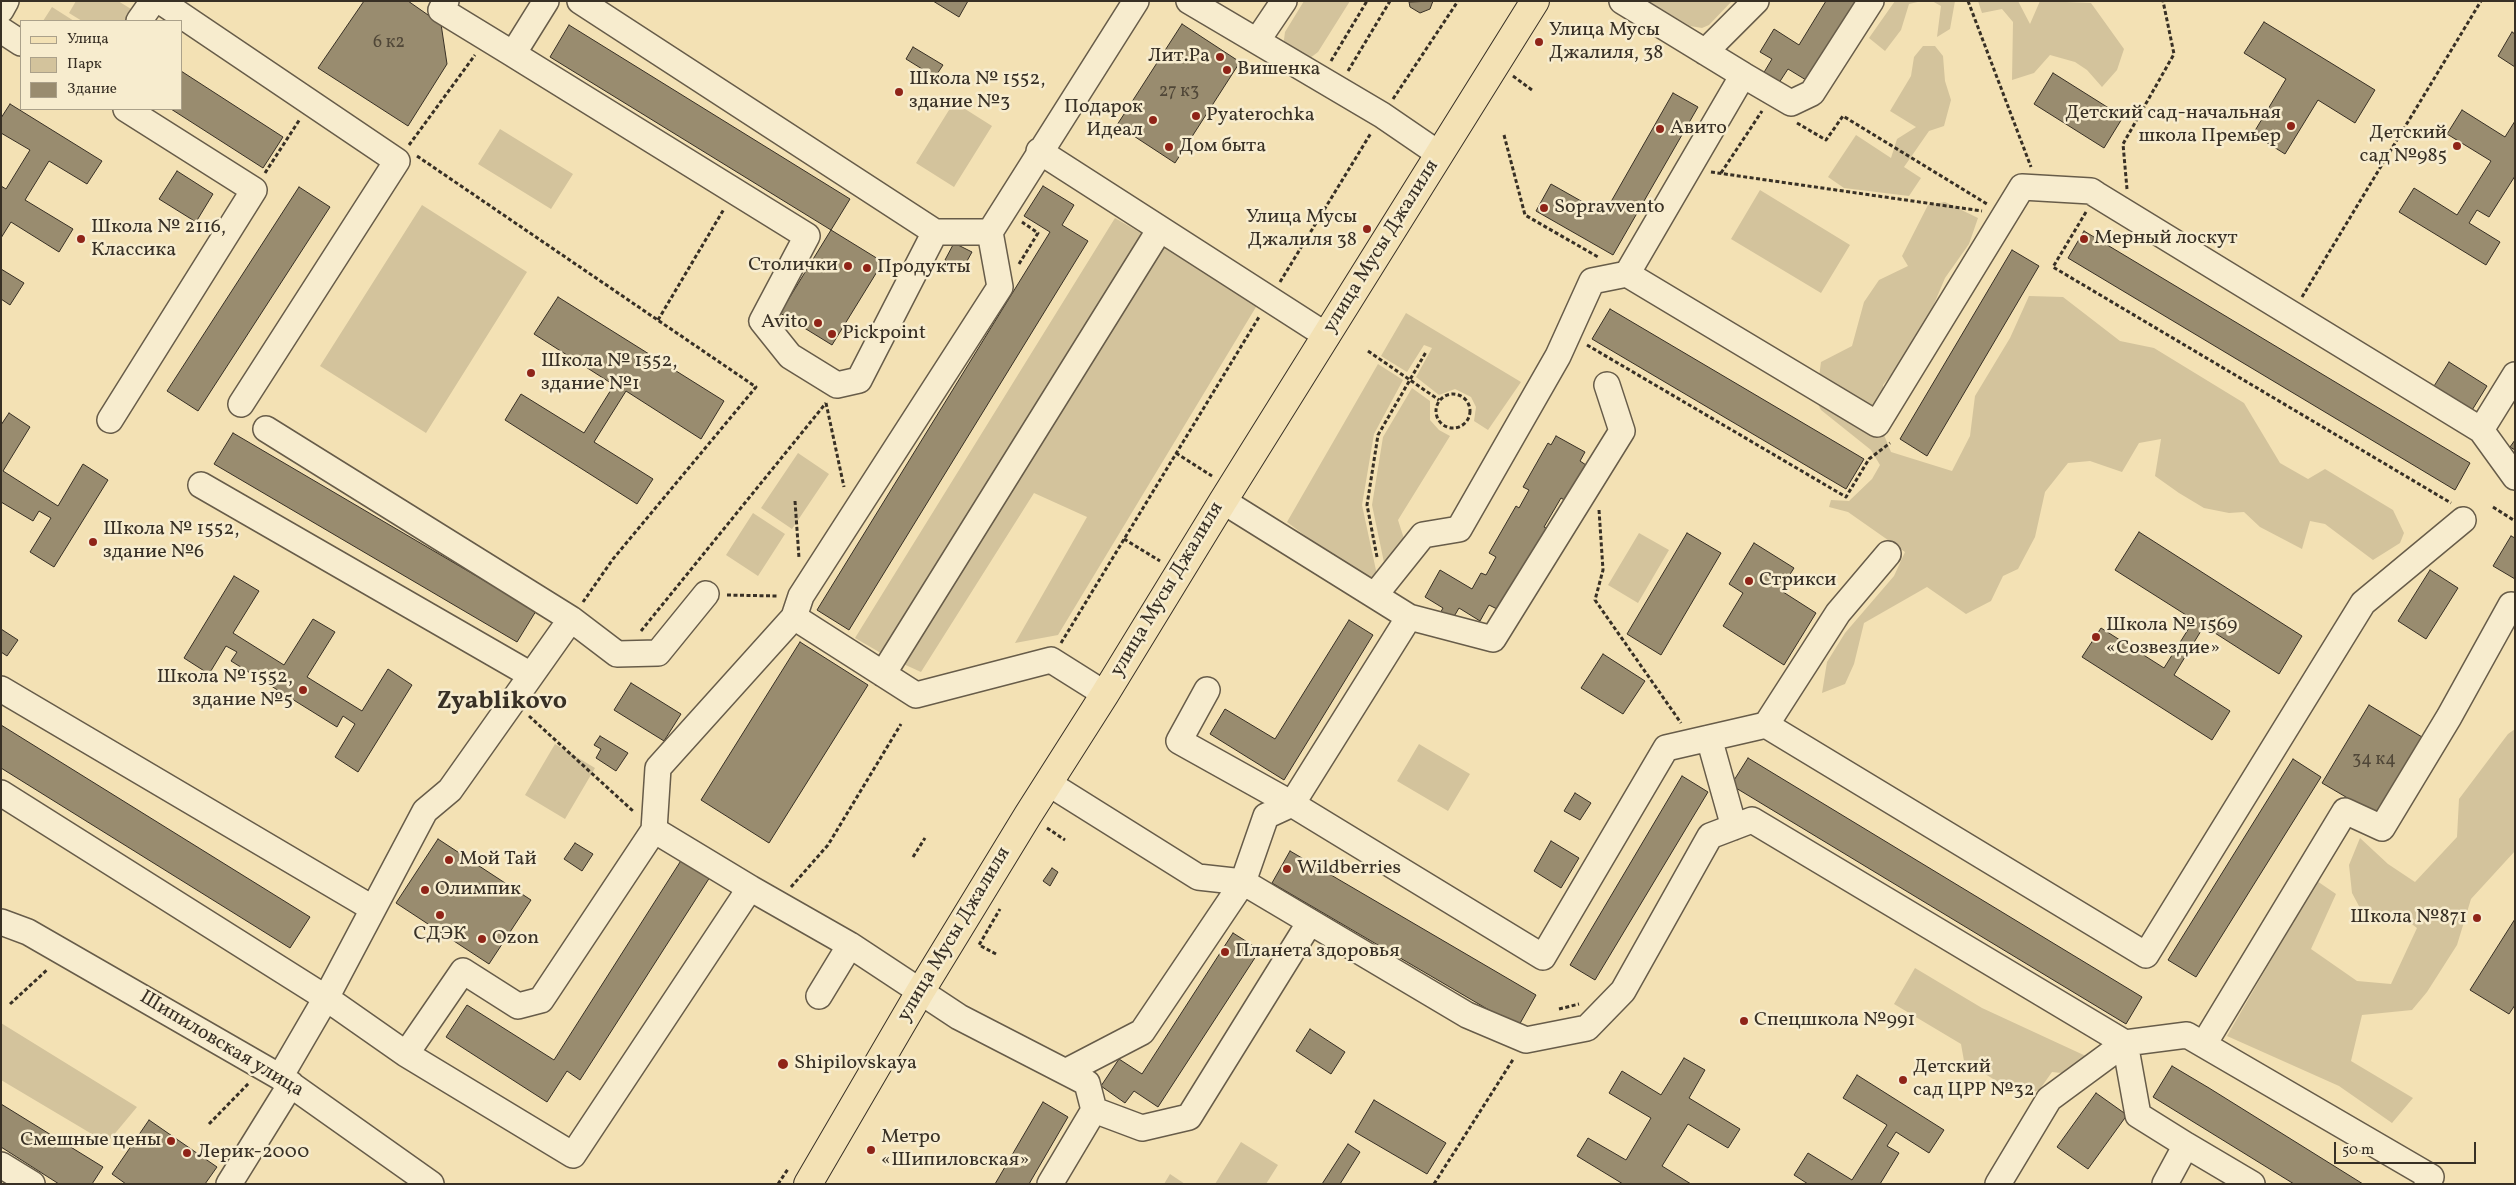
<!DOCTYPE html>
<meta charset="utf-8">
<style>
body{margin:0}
#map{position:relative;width:2516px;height:1185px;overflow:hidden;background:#f3e1b4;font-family:Vollkorn,serif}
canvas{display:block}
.frame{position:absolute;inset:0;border:2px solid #383025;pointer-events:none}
.legend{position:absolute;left:20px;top:20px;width:162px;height:90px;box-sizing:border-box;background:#f7ecce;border:1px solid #aba18a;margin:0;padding:6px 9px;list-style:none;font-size:15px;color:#383025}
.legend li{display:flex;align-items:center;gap:10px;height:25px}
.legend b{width:25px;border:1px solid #aba18a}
.scale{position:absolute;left:2334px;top:1142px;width:142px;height:22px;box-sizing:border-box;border:2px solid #383025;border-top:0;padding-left:6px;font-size:15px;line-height:18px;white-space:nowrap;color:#383025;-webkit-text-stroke:4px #f7ecce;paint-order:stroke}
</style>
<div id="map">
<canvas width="2516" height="1185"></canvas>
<div class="frame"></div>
<ul class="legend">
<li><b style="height:6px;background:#f3e1b4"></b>Улица</li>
<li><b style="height:14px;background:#d3c39c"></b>Парк</li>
<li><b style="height:14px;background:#998c6f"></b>Здание</li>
</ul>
<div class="scale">50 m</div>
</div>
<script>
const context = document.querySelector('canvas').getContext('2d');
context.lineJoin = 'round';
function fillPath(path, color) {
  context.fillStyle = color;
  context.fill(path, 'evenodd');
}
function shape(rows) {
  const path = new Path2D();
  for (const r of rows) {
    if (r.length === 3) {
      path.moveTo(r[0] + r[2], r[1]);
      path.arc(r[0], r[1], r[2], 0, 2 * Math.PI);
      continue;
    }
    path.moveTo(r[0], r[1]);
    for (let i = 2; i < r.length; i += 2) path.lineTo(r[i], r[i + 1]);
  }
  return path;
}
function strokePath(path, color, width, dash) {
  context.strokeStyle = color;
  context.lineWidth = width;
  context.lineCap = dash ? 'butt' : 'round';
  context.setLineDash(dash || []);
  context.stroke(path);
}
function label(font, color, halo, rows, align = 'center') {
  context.font = font + ' Vollkorn,serif';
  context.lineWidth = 5;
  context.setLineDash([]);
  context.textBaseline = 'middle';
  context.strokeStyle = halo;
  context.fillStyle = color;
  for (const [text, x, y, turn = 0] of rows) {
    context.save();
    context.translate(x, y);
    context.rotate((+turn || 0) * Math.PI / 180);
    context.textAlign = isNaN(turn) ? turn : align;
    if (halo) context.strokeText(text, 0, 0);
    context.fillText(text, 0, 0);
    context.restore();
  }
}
const green = shape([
 [76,1,118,1,136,12,131,21,82,21,69,13],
 [1304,1,1350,1,1318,52,1306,61,1283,47,1285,32],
 [1648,1,1732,1,1709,25,1702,28,1690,26],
 [1895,1,1922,1,1909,4,1901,30,1885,51,1869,38],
 [1932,1,1955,1,1950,29,1937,37,1941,6],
 [1978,1,2018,1,2030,24,2040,1,2091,3,2124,49,2117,70,2102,87,2087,70,2075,62,2050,55,2034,73,2012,80,2013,22,2002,9,1982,13],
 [52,7,74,21,43,21],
 [1923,46,1935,46,1943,56,1945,81,1951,100,1944,126,1929,131,1904,167,1921,178,1909,196,1844,188,1828,177,1856,135,1891,158,1897,139,1916,127,1890,111,1911,76,1914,57],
 [954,102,992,126,954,187,916,163],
 [500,129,573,174,551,209,478,164],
 [1760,190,1850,245,1821,293,1731,239],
 [1945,202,1978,218,1969,244,1945,278,1929,316,1909,353,1883,385,1882,430,1891,452,1952,471,1970,436,1975,396,2010,338,2029,296,2063,297,2120,341,2154,348,2244,403,2280,463,2308,479,2325,469,2393,510,2404,533,2400,543,2373,560,2325,524,2310,521,2302,549,2260,527,2244,512,2229,513,2204,508,2179,493,2155,476,2161,439,2139,443,2122,472,2090,461,2068,463,2045,492,2035,537,2018,569,2003,576,1991,601,1966,614,1927,587,1864,623,1854,664,1845,684,1822,693,1827,662,1845,633,1894,576,1905,552,1848,512,1829,507,1831,500,1849,501,1872,479,1880,465,1871,450,1821,410,1816,400,1821,362,1852,346,1864,302,1879,280,1908,266,1902,256,1928,205],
 [422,205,527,272,426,433,320,366],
 [1115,218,1146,236,886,656,855,638],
 [1166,241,1259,302,1058,635,1015,643,1087,517,1034,493,921,672,899,662],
 [1406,313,1521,382,1488,430,1474,421,1476,407,1471,397,1455,389,1439,395,1416,377,1432,348,1424,345,1407,372,1381,356],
 [1378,364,1403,380,1374,434,1362,505,1377,575,1370,585,1287,522],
 [1412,388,1430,401,1430,420,1439,430,1450,436,1398,520,1406,545,1386,572,1372,505,1383,437],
 [798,453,829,474,792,529,761,508],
 [753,513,785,534,758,576,726,555],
 [1639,533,1669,550,1638,603,1608,585],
 [2515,729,2515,851,2471,899,2457,945,2427,992,2412,1010,2362,1015,2351,1061,2413,1098,2392,1123,2339,1086,2227,1036,2317,881,2336,894,2311,949,2357,981,2391,984,2417,928,2395,911,2368,923,2352,893,2349,865,2360,838,2388,864,2415,882,2457,837,2459,799,2508,734],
 [555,744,595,768,565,819,525,795],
 [1419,744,1470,774,1448,811,1397,781],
 [1915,968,1982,1008,2088,1057,2071,1074,2052,1072,2040,1089,2024,1098,1964,1061,1961,1044,1894,1004],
 [1,1023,137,1107,107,1143,1,1080],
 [1241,1142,1278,1165,1266,1184,1215,1184],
 [1170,1174,1185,1184,1164,1184]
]);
const building = shape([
 [364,1,408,1,441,24,447,64,408,126,318,68,364,1],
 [933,1,968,1,959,17,933,1],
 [1433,1,1430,9,1420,13,1410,7,1409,2,1433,1],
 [1826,1,1861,1,1811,83,1788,69,1775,89,1760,79,1772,59,1760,52,1774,29,1799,45,1826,1],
 [2264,22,2375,90,2355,123,2318,100,2285,154,2253,134,2286,79,2244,53,2264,22],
 [1182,24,1240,62,1175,163,1117,125,1182,24],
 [569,25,850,199,831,230,550,57,569,25],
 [2512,32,2515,34,2515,67,2498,56,2512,32],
 [913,47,943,65,935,77,906,59,913,47],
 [181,71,283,137,263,168,171,109,181,109,181,71],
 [2053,73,2123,117,2104,148,2034,104,2053,73],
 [1673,93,1698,107,1613,255,1536,211,1551,184,1604,214,1673,93],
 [10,104,102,161,87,184,49,161,25,200,73,229,59,252,11,222,1,238,1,186,6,189,30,150,1,133,1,118,10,104],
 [2462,110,2505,137,2515,121,2515,176,2489,217,2477,210,2469,223,2500,242,2486,265,2399,212,2414,188,2457,215,2491,161,2447,134,2462,110],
 [177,171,213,194,196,222,159,199,177,171],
 [1043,186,1074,205,1062,225,1088,241,849,630,817,610,1050,232,1024,216,1043,186],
 [299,187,330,207,198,411,167,391,299,187],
 [831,230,883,262,832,345,780,313,831,230],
 [2084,231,2470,463,2455,490,2068,258,2084,231],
 [954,243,972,252,962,270,945,260,954,243],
 [2012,250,2039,266,1927,456,1900,439,2012,250],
 [1,269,24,283,10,305,1,299,1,269],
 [558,297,724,401,701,439,626,391,594,442,653,479,637,504,505,420,521,394,584,433,614,385,534,334,558,297],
 [1610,309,1864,459,1846,489,1592,339,1610,309],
 [2449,362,2487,386,2469,415,2431,391,2449,362],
 [9,413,30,427,3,471,58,506,83,464,108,480,54,567,30,552,51,518,39,511,33,521,1,502,1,425,9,413],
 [233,433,536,611,517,642,214,464,233,433],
 [1556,436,1585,452,1580,461,1586,465,1566,501,1561,498,1544,527,1554,532,1505,613,1489,605,1480,621,1459,608,1449,625,1437,619,1443,608,1425,597,1440,570,1472,589,1481,573,1486,575,1496,557,1489,553,1516,506,1519,508,1529,490,1523,487,1548,443,1551,445,1556,436],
 [2515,440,2515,450,2510,447,2515,440],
 [2139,532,2302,636,2279,674,2204,626,2174,675,2230,711,2212,740,2082,657,2101,628,2164,668,2194,620,2115,570,2139,532],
 [1687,533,1721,553,1661,655,1627,634,1687,533],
 [2511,536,2515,538,2515,579,2493,566,2511,536],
 [1754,543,1794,568,1780,590,1816,613,1784,665,1723,626,1743,593,1729,584,1754,543],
 [2430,570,2458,588,2426,639,2398,621,2430,570],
 [234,576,259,591,233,633,284,665,313,619,335,632,307,677,362,711,388,669,412,685,358,772,335,757,355,724,343,716,337,727,231,661,237,652,226,646,209,674,184,658,234,576],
 [1349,620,1373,635,1284,780,1210,734,1225,709,1275,739,1349,620],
 [1,629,18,640,7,656,1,652,1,629],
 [800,642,868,685,769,843,701,800,800,642],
 [1603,654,1645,681,1623,714,1581,688,1603,654],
 [631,683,681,714,664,741,614,710,631,683],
 [2369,705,2427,740,2380,817,2322,783,2369,705],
 [1,725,310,917,290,948,1,768,1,725],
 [600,736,628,753,616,771,596,758,601,749,594,745,600,736],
 [1748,758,2142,997,2126,1024,1731,785,1748,758],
 [2293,759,2321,777,2196,977,2168,960,2293,759],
 [1682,776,1708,792,1595,980,1570,965,1682,776],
 [1575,793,1591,803,1580,820,1564,811,1575,793],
 [438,839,531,900,489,964,396,903,438,839],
 [1551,841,1579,858,1561,888,1534,871,1551,841],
 [575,843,593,854,582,871,564,859,575,843],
 [1290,851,1536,995,1518,1027,1272,883,1290,851],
 [682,859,710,877,580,1080,567,1071,547,1102,446,1037,467,1005,554,1060,682,859],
 [1052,868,1058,872,1050,886,1043,881,1052,868],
 [2515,919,2515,1005,2509,1014,2470,990,2515,919],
 [1233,933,1260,950,1158,1107,1134,1091,1125,1103,1101,1086,1119,1059,1142,1074,1233,933],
 [1310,1029,1345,1052,1331,1074,1296,1051,1310,1029],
 [1684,1058,1705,1070,1689,1098,1740,1129,1728,1148,1688,1124,1662,1166,1691,1184,1623,1184,1577,1156,1588,1138,1626,1160,1651,1118,1609,1093,1622,1071,1661,1095,1684,1058],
 [2172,1066,2209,1088,2363,1184,2294,1184,2153,1097,2172,1066],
 [1857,1075,1944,1130,1929,1153,1896,1132,1887,1146,1899,1153,1880,1184,1808,1184,1794,1175,1808,1153,1852,1180,1887,1125,1843,1098,1857,1075],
 [2096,1093,2127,1115,2088,1169,2057,1147,2096,1093],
 [1374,1100,1446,1143,1427,1174,1355,1132,1374,1100],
 [1043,1102,1068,1117,1029,1184,995,1184,1043,1102],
 [1,1104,103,1167,92,1184,59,1184,1,1147,1,1104],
 [149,1120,217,1167,205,1184,126,1184,112,1174,149,1120],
 [1348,1144,1360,1152,1340,1184,1322,1184,1348,1144]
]);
const path = shape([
 [1968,1,2031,167],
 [1331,61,1367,1],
 [1348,71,1390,1],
 [1513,76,1532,90],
 [1393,99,1458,1],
 [1797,123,1826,140,1843,116,1987,204],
 [1504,135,1525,215,1598,257],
 [409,145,475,55],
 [417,156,756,387,613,559,583,602],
 [1711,172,1982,211],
 [265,173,300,119],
 [1721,173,1762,111],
 [2127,189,2123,144,2174,54,2163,1],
 [2086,212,2053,267,2451,503],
 [1019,264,1038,233,1022,222],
 [1280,282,1371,133],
 [2302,297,2481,1],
 [658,320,724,209],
 [1587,345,1846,497,1869,459,1890,443],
 [1368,351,1439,400],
 [1453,411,17],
 [826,403,844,487],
 [1176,453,1212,476],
 [795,501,799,558],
 [2493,507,2515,521],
 [1599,510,1603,570,1595,600,1681,723],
 [1124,539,1160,561],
 [1377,557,1367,505,1378,435,1426,352],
 [727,595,778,596],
 [641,631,826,403],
 [1061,643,1259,317],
 [529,716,633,811],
 [1047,828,1065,840],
 [913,857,925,838],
 [791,887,828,845,901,724],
 [996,954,979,945,1000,909],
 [10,1004,48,969],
 [1559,1009,1579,1004],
 [209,1124,249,1083],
 [778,1184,788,1169],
 [1434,1184,1514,1058]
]);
const minor = shape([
 [160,1,397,161,241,404],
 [446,1,441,10,513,54,546,1],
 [580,1,935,232,990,232],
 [1189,1,1382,115,1439,154],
 [1622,1,1743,75,1627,274],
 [1,10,6,1],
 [139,21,153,1],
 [1,30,21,43],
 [1257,41,1284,1],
 [1705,52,1756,1],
 [513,54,807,236,762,321,790,356,837,385,859,380,935,232],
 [1743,75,1791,103,1812,93,1871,1],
 [1039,151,1327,336],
 [110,420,254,190,126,109],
 [2481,430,2515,375],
 [201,485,531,675],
 [1223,501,1409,617],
 [1375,595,1423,535,1459,529,1558,356,1592,281,1627,274,1877,424,2022,187,2091,191,2097,195,2481,430,2515,477],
 [794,617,916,695,1051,660,1105,694],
 [571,619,617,654,658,653,706,594],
 [883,674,1160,229],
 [1,689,372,908],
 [1207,690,1179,741,1292,804,1543,957,1666,748,1766,725,1838,613,1888,554],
 [1766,725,2146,955,2363,603,2463,520],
 [1709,738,1734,827],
 [1048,783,1198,877,1243,882,1467,1015,1526,1040,1587,1028,1623,991,1710,836,1752,820,2125,1043,2138,1115,2186,1145],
 [1,793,326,998,425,811,450,790,571,619,266,429],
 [750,888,850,945,959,1017,1087,1083,1094,1110,1050,1184],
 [1,922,28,932,280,1077,431,1184],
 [819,996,850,945],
 [2204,1044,2345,811,2382,828,2449,717,2511,605],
 [406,1054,463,971,518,1006,541,1000,654,830,658,768,794,617,801,596,1000,287,990,232,1136,1],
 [1067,1071,1142,1032,1243,882,1266,816,1292,804,1409,617,1493,639,1622,431,1607,385],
 [280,1077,326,998,406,1054,573,1155,750,888,654,830],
 [1094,1110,1142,1128,1189,1117,1310,922],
 [1,1165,32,1184],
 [229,1184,291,1084],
 [1998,1184,2049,1099,2125,1043,2187,1035,2431,1177,2427,1184],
 [2165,1184,2186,1145,2252,1184]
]);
const major = shape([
 [808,1184,920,992,1028,815,1105,694,1223,501,1535,1]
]);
const markers = [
 [1539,42,5,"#8f2418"],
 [1220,57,5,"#8f2418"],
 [1227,70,5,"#8f2418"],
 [899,92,5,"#8f2418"],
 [1196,116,5,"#8f2418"],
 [1153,120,5,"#8f2418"],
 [2291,126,5,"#8f2418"],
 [1660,129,5,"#8f2418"],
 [2457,146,5,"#8f2418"],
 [1169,147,5,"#8f2418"],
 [1544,208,5,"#8f2418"],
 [1367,229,5,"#8f2418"],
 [81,239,5,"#8f2418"],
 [2084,239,5,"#8f2418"],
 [848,266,5,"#8f2418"],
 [867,268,5,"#8f2418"],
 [818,323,5,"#8f2418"],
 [832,334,5,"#8f2418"],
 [531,373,5,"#8f2418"],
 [93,542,5,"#8f2418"],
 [1749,581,5,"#8f2418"],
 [2096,637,5,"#8f2418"],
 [303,690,5,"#8f2418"],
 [449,860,5,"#8f2418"],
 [1287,869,5,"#8f2418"],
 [425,890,5,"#8f2418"],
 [440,915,5,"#8f2418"],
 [2477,918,5,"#8f2418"],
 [482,939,5,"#8f2418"],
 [1225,952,5,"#8f2418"],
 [1744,1021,5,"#8f2418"],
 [783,1064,6,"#8f2418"],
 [1903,1080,5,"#8f2418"],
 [171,1141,5,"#8f2418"],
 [871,1150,5,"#8f2418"],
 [187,1153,5,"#8f2418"]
];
const numberNames = [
 ["6 к2",389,44],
 ["27 к3",1179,93],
 ["34 к4",2374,761]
];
const poiNames = [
 ["Улица Мусы",1549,31],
 ["Джалиля, 38",1549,54],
 ["Лит.Ра",1210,57,"right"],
 ["Вишенка",1237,70],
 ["Школа № 1552,",909,80],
 ["здание №3",909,103],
 ["Подарок",1143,108,"right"],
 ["Идеал",1143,131,"right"],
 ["Детский сад-начальная",2281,114,"right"],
 ["школа Премьер",2281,137,"right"],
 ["Pyaterochka",1206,116],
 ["Авито",1670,129],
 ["Детский",2447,134,"right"],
 ["сад №985",2447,157,"right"],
 ["Дом быта",1179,147],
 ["Sopravvento",1554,208],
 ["Улица Мусы",1357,218,"right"],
 ["Джалиля 38",1357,241,"right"],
 ["Школа № 2116,",91,228],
 ["Классика",91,251],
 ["Мерный лоскут",2094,239],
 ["Столички",838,266,"right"],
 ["Продукты",877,268],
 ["Avito",808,323,"right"],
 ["Pickpoint",842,334],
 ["Школа № 1552,",541,362],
 ["здание №1",541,385],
 ["Школа № 1552,",103,530],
 ["здание №6",103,553],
 ["Стрикси",1759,581],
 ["Школа № 1569",2106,626],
 ["«Созвездие»",2106,649],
 ["Школа № 1552,",293,678,"right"],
 ["здание №5",293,701,"right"],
 ["Мой Тай",459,860],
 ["Wildberries",1297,869],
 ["Олимпик",435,890],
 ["Школа №871",2467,918,"right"],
 ["СДЭК",440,935,"center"],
 ["Ozon",492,939],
 ["Планета здоровья",1235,952],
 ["Спецшкола №991",1754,1021],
 ["Shipilovskaya",794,1064],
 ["Детский",1913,1068],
 ["сад ЦРР №32",1913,1091],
 ["Метро",881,1138],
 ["«Шипиловская»",881,1161],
 ["Смешные цены",161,1141,"right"],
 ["Лерик-2000",197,1153]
];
const streetNames = [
 ["улица Мусы Джалиля",1382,247,-58],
 ["улица Мусы Джалиля",1168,590,-59],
 ["улица Мусы Джалиля",955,935,-59],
 ["Шипиловская улица",221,1045,31]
];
const districtNames = [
 ["Zyablikovo",502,703]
];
fillPath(green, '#d3c39c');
fillPath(building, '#998c6f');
strokePath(building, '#383025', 1);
strokePath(minor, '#675c49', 28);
strokePath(major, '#383025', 30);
strokePath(path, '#383025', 3, [4, 2.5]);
strokePath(minor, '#f7ecce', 25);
strokePath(major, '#f3e1b4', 28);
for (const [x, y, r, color] of markers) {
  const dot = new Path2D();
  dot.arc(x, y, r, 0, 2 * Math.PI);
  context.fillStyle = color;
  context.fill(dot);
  strokePath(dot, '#f7ecce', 2);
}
label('18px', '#504738', null, numberNames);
label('20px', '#383025', '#f7ecce', poiNames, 'left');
label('20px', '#383025', '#f7ecce', streetNames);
label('bold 25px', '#383025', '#f7ecce', districtNames);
</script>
